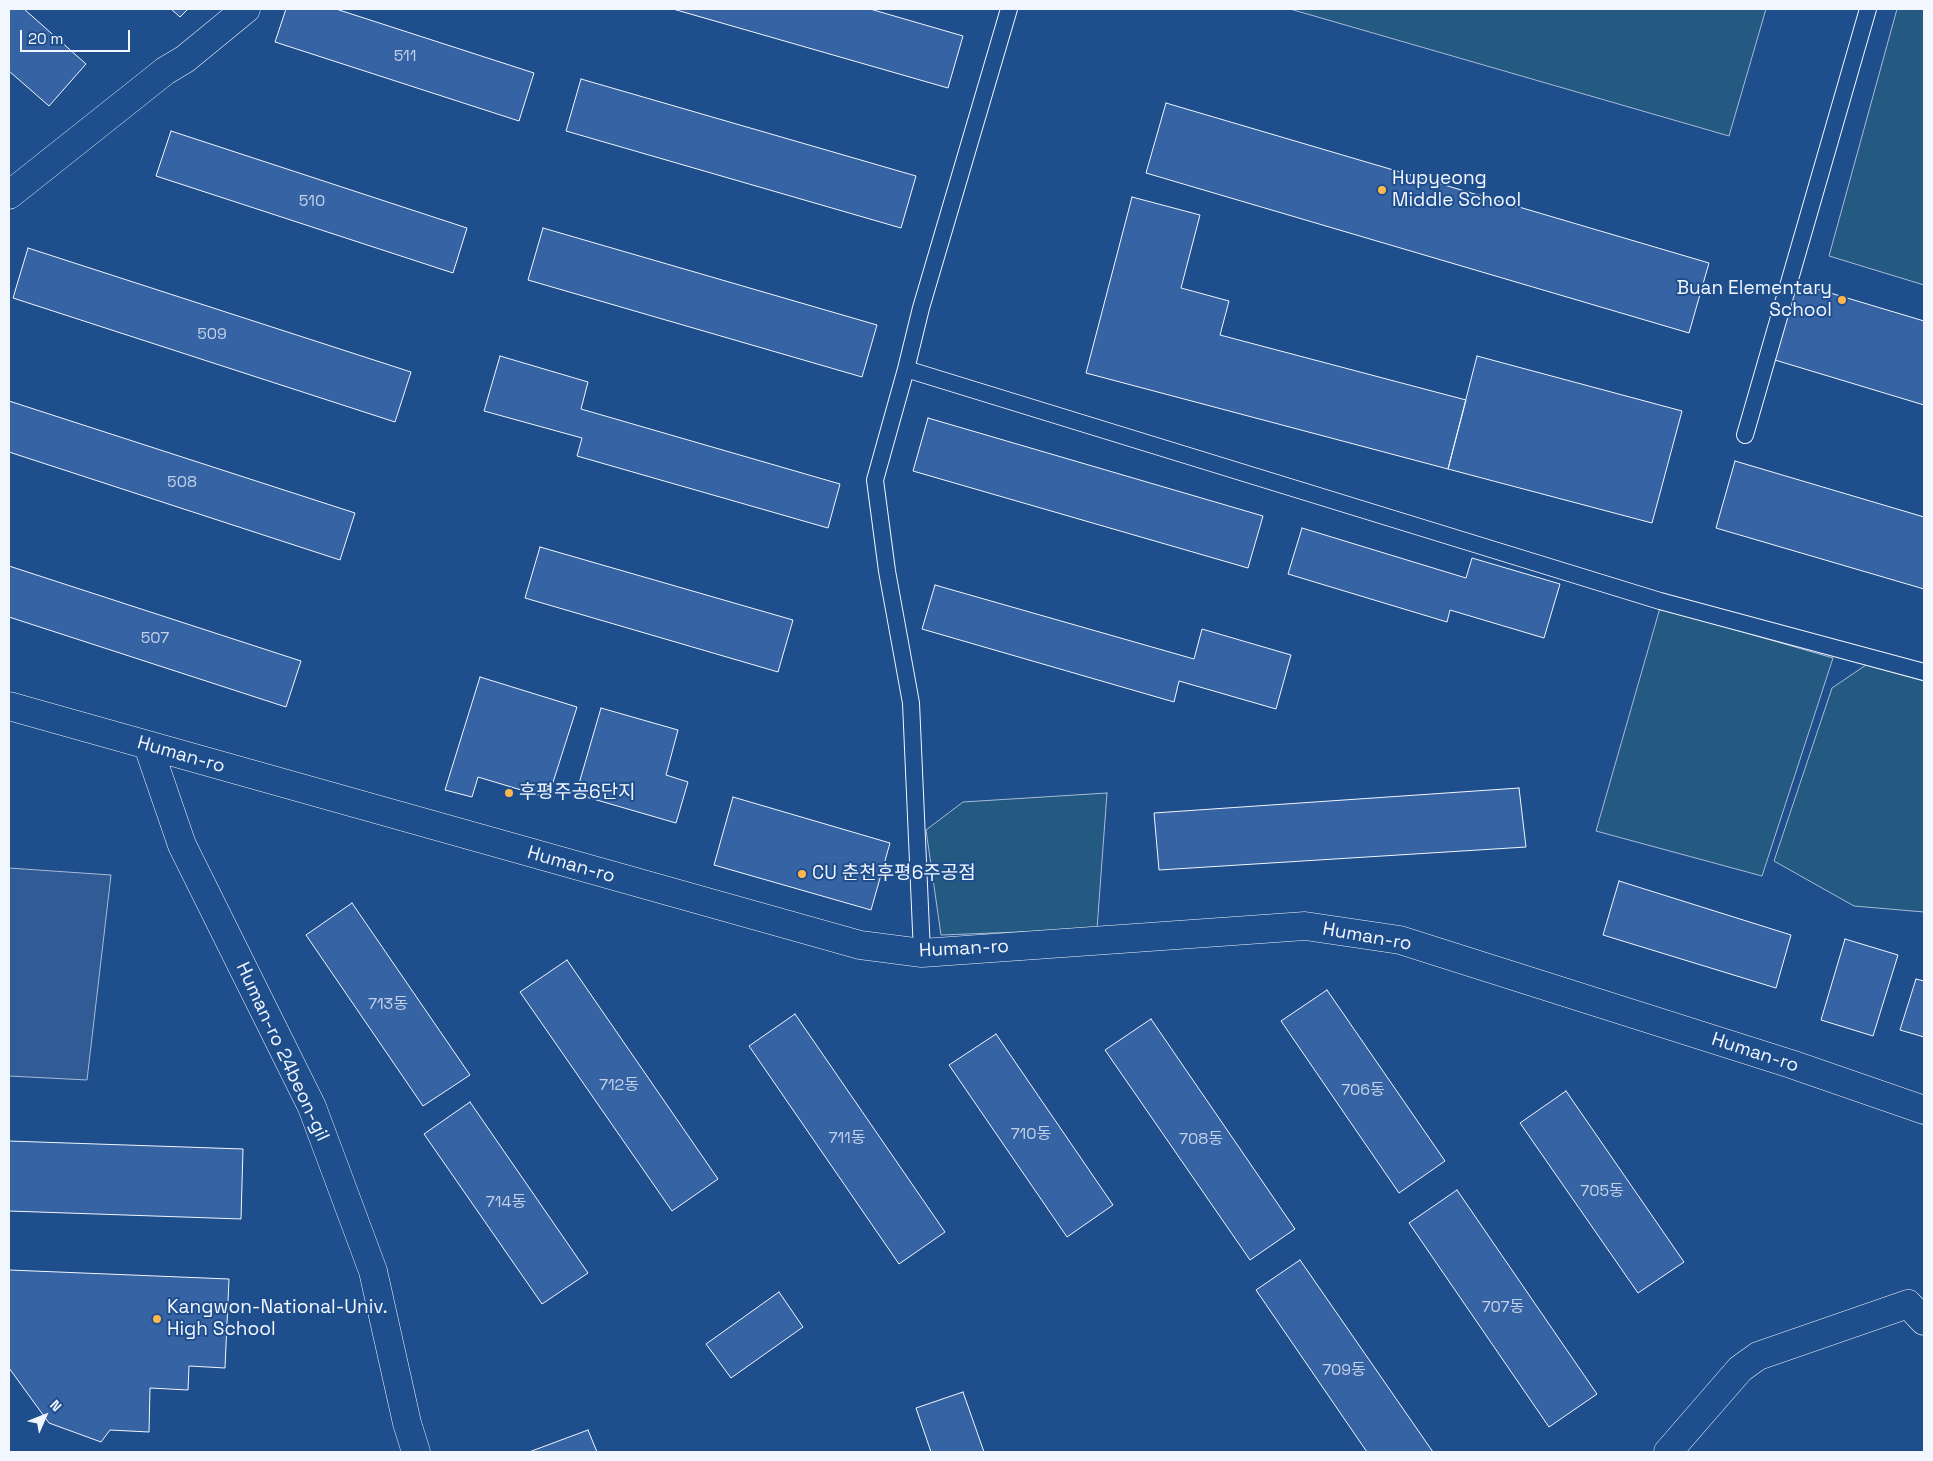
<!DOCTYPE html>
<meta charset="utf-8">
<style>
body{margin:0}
#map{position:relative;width:1933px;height:1461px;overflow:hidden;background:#1f4e8c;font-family:"Space Grotesk",sans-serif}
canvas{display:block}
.frame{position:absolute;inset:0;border:10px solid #f2f6ff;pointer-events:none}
.north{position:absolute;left:20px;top:1391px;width:50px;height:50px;-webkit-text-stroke:4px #1f4e8c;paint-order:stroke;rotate:46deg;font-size:14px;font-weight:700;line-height:20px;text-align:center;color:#f2f6ff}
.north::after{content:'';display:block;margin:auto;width:18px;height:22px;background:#f2f6ff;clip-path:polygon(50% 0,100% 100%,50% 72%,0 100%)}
.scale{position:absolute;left:20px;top:30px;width:110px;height:22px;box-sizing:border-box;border:2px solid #f2f6ff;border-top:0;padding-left:6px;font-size:15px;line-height:18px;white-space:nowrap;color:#f2f6ff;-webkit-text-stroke:4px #1f4e8c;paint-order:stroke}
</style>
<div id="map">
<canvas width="1933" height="1461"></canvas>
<div class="frame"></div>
<div class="north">N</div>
<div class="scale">20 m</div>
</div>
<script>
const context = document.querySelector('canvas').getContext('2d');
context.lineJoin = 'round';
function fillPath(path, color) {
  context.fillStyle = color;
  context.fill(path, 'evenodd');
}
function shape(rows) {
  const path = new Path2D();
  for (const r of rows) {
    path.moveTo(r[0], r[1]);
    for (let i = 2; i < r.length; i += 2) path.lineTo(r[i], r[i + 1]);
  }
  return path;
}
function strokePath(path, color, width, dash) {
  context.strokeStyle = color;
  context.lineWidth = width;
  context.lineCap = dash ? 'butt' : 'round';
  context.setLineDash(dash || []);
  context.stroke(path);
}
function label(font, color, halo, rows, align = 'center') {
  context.font = font + ' "Space Grotesk","Noto Sans KR",sans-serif';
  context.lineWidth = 4;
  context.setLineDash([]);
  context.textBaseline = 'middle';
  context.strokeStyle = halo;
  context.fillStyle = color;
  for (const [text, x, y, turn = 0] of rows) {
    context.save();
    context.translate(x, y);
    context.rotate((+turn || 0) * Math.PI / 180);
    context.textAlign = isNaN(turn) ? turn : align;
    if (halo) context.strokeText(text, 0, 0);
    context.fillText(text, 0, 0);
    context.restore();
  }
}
const green = shape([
 [1290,9,1766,9,1729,136,1290,9],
 [1897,9,1924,9,1924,285,1829,256,1897,9],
 [1660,608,1833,658,1762,876,1596,831,1660,608],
 [1866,665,1924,681,1924,912,1854,906,1774,861,1832,688,1866,665],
 [1107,793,1097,929,941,935,926,830,963,802,1107,793]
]);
const parking = shape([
 [9,868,111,875,87,1080,9,1076,9,868]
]);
const building = shape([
 [9,9,24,9,86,64,49,106,9,71,9,9],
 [171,9,188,9,180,17,171,9],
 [286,9,336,9,534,73,519,121,275,42,286,9],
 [673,9,870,9,963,36,948,88,673,9],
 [581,79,916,176,901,228,566,131,581,79],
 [1166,103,1709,263,1689,333,1146,173,1166,103],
 [171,131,467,228,453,273,156,176,171,131],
 [1132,197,1200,215,1181,288,1229,301,1220,335,1466,400,1448,469,1086,373,1132,197],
 [543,228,877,325,862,377,528,280,543,228],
 [28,248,411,372,395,422,13,298,28,248],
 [1797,283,1924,321,1924,405,1775,360,1797,283],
 [500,356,588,382,581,409,840,484,828,528,577,456,582,438,484,411,500,356],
 [1477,356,1682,411,1652,523,1448,469,1477,356],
 [9,401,355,513,340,560,9,452,9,401],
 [928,418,1263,516,1248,568,913,471,928,418],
 [1735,461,1924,517,1924,589,1716,528,1735,461],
 [1302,528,1466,578,1472,558,1560,584,1544,638,1450,610,1447,622,1288,574,1302,528],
 [540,547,793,620,778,672,525,598,540,547],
 [9,566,301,661,286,707,9,617,9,566],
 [935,585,1194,659,1202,629,1291,655,1276,709,1179,681,1174,702,922,629,935,585],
 [480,677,577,707,548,798,478,777,472,797,445,790,480,677],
 [601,708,678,730,666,775,688,782,676,823,576,794,601,708],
 [1519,788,1526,847,1159,870,1154,813,1519,788],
 [733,797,890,843,871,910,714,865,733,797],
 [1619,881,1791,935,1776,988,1603,935,1619,881],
 [352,903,470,1075,423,1106,306,935,352,903],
 [1845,939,1898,955,1873,1036,1821,1020,1845,939],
 [567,960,718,1179,672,1211,520,992,567,960],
 [1916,979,1924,981,1924,1037,1900,1030,1916,979],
 [1327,990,1445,1161,1399,1193,1281,1021,1327,990],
 [795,1014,945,1232,899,1264,749,1046,795,1014],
 [1151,1019,1295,1229,1250,1260,1105,1050,1151,1019],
 [996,1034,1113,1205,1067,1237,949,1065,996,1034],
 [1566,1091,1684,1262,1638,1293,1520,1123,1566,1091],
 [470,1102,588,1273,542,1304,424,1134,470,1102],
 [9,1141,243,1149,241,1219,9,1211,9,1141],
 [1457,1190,1597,1394,1549,1427,1409,1223,1457,1190],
 [1300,1260,1433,1452,1367,1452,1256,1290,1300,1260],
 [9,1270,229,1279,225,1368,189,1366,188,1390,150,1388,149,1432,110,1430,101,1442,49,1423,9,1368,9,1270],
 [779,1292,803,1327,731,1378,706,1344,779,1292],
 [963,1392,984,1452,931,1452,916,1408,963,1392],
 [588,1430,597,1452,529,1452,588,1430]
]);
const service = shape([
 [906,369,1660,601,1924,672],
 [1745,435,1868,9],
 [922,953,911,703,887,571,875,480,906,369,921,308,1009,9]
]);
const minor = shape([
 [9,195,165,71,185,59,246,9],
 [9,706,860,945,922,953,1305,926,1400,940,1791,1064,1924,1110],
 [148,746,182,845,312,1107,373,1271,407,1423,416,1452],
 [1668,1452,1740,1369,1758,1356,1908,1304,1924,1321]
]);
const markers = [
 [1382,190,5,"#ffb74d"],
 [1842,300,5,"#ffb74d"],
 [509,793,5,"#ffb74d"],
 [802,874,5,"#ffb74d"],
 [157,1319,5,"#ffb74d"]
];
const numberNames = [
 ["511",405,57],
 ["510",312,202],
 ["509",212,335],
 ["508",182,483],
 ["507",155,639],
 ["713동",388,1005],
 ["712동",619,1086],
 ["706동",1363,1091],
 ["710동",1031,1135],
 ["711동",847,1139],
 ["708동",1201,1140],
 ["705동",1602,1192],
 ["714동",506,1203],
 ["707동",1503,1308],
 ["709동",1344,1371]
];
const poiNames = [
 ["Hupyeong",1392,179],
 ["Middle School",1392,201],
 ["Buan Elementary",1832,289,"right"],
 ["School",1832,311,"right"],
 ["후평주공6단지",519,793],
 ["CU 춘천후평6주공점",812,874],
 ["Kangwon-National-Univ.",167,1308],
 ["High School",167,1330]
];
const streetNames = [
 ["Human-ro",181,755,16],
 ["Human-ro",571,865,16],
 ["Human-ro",1367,937,10],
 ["Human-ro",964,949,-3],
 ["Human-ro 24beon-gil",282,1052,65],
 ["Human-ro",1755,1053,18]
];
fillPath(green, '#245a82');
strokePath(green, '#a8bbd7', 1);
fillPath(parking, '#305b95');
strokePath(parking, '#a8bbd7', 1);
fillPath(building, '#3563a3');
strokePath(building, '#f2f6ff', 1);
strokePath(service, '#f2f6ff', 18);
strokePath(minor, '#f2f6ff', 29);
strokePath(service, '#1f4e8c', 16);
strokePath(minor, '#1f4e8c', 28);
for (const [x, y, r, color] of markers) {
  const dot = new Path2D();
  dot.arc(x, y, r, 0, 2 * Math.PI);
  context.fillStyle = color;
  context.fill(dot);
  strokePath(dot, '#1f4e8c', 2);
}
label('16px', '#c3d1e8', null, numberNames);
label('19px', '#f2f6ff', '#1f4e8c', poiNames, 'left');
label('19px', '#f2f6ff', '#1f4e8c', streetNames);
</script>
